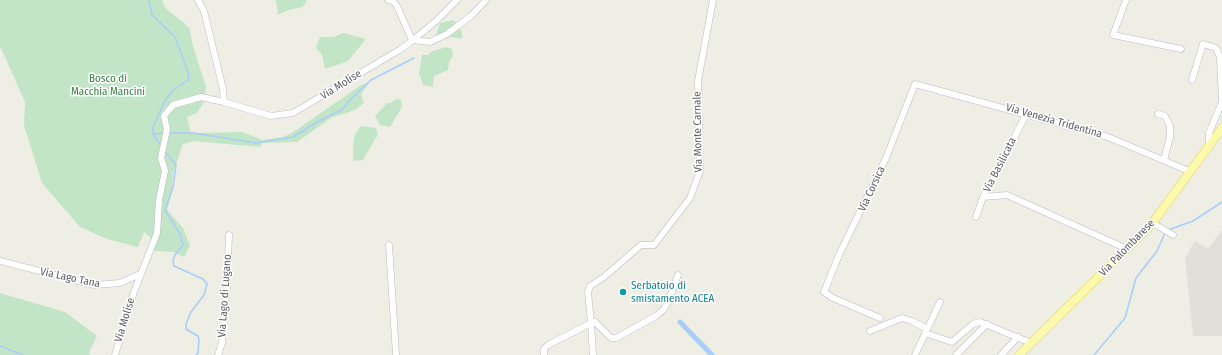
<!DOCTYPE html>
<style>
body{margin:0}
canvas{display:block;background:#eeeee5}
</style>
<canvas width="1222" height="355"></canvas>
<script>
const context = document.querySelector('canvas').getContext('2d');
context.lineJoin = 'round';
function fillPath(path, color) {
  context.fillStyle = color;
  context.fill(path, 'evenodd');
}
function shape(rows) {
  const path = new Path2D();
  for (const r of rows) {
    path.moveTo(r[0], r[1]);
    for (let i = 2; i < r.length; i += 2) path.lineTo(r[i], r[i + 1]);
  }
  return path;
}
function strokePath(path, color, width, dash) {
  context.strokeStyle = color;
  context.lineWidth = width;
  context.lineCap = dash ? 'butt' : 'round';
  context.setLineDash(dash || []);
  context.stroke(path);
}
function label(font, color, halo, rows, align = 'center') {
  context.font = font + ' "Fira Sans Condensed",sans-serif';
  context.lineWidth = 3;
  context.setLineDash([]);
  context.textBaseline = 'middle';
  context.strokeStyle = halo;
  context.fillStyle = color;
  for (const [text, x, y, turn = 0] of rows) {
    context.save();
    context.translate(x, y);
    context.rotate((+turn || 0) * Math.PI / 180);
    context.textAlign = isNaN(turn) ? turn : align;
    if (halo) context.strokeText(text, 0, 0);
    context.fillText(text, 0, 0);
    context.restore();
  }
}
const industrial = shape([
 [1222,230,1222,336,1193,336,1185,258,1195,241,1208,249]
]);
const green = shape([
 [0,0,162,0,166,9,182,21,190,29,192,43,206,87,204,102,197,113,187,117,191,133,242,132,263,140,283,137,292,133,361,85,369,83,361,94,364,103,355,110,331,118,297,142,262,143,260,147,194,141,183,144,173,173,172,192,167,210,183,228,190,245,184,257,173,252,152,251,150,237,144,232,138,247,107,239,80,227,42,183,24,125,25,102,0,46],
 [276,0,307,0,303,7,289,10,278,15],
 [454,20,462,32,462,39,452,37,444,39,436,35,440,23],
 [343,33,366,39,348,61,325,69,322,55,316,48,320,37,334,37],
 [446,47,452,49,453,55,449,62,448,70,434,76,433,87,423,85,419,73,422,55,428,55,431,52],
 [396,99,401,100,402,107,390,127,380,125,375,116,387,103,391,103],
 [361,126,376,128,378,134,363,160,353,161,353,147,355,134],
 [0,293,65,312,97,336,89,353,91,355,0,355]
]);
const stream = shape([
 [149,0,152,15,175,37,189,75,188,80,172,91,165,101,153,127,153,134,162,147],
 [167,133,193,133,256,143,293,137,317,122,343,109,348,102,371,80,414,58],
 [153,134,164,133],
 [165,152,176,165,173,187,165,210,180,234,183,245,175,255,173,261,174,266,203,279,207,284,204,295,191,312,186,324,186,329,198,336,199,340,198,353,196,355],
 [1168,230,1193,221,1222,202],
 [0,346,23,355],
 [1094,355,1125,318,1136,278,1157,251,1165,233]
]);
const canal = shape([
 [680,322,712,355]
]);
const minor = shape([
 [198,0,204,11,223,89,224,102],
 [388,0,393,1,397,6,412,40],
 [1126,0,1113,35,1181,49],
 [413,40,436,21,457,0],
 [1192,80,1203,44,1216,48,1220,57,1222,102,1209,133,1209,145],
 [1158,114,1165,116,1170,126,1170,137,1164,160],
 [983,197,1007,195,1127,249],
 [976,217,983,197,1027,113],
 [1153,223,1173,235],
 [389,245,396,355],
 [0,261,94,285,120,283,140,274],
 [880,318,833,298,824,292,839,255,886,158,915,84,1108,137,1189,171],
 [595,322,611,338,616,338,627,332,656,316,664,309,669,300,678,275],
 [591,323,593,355],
 [870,331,902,318,912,321,927,329],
 [925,333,952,342,973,324,980,322,1031,343],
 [115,355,134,292,157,233,159,200,165,171,161,158,167,129,164,116,173,105,201,97,224,102,271,116,293,113,401,49,413,40,430,42,447,34,472,15,486,0],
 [218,355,222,343,227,285,229,235],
 [544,355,544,349,548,345,591,323,588,292,590,286,604,277,641,245,654,245,690,198,700,171,698,81,713,0],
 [915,355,940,302],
 [956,355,987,324],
 [1001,355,1018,337]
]);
const major = shape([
 [1019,355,1151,225,1222,128]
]);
const markers = [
 [623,292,4,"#0f9aa8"]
];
const parkNames = [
 ["Bosco di",108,79],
 ["Macchia Mancini",108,92]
];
const streetNames = [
 ["Via Molise",341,85,-32],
 ["Via Venezia Tridentina",1054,121,16],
 ["Via Monte Carnale",698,132,-91],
 ["Via Basilicata",1000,165,-63],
 ["Via Corsica",872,189,-65],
 ["Via Palombarese",1127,248,-46],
 ["Via Lago Tana",70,278,12],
 ["Via Lago di Lugano",225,296,-86],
 ["Via Molise",125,320,-73]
];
const cultureNames = [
 ["Serbatoio di",631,286],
 ["smistamento ACEA",631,299]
];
fillPath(industrial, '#e0dfd9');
fillPath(green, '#c3e5c7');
strokePath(stream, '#a8cdfb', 1.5);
strokePath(canal, '#a8cdfb', 5);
strokePath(minor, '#babbc0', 7);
strokePath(major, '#ebd661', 9);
strokePath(minor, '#fff', 6);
strokePath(major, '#fbf9ad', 8);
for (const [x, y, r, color] of markers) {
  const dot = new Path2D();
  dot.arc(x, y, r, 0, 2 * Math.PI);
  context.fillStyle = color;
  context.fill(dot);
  strokePath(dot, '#fff', 1.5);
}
label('11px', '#388044', '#fff', parkNames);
label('11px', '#5d5f65', '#fff', streetNames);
label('11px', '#0d838f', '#fff', cultureNames, 'left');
</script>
